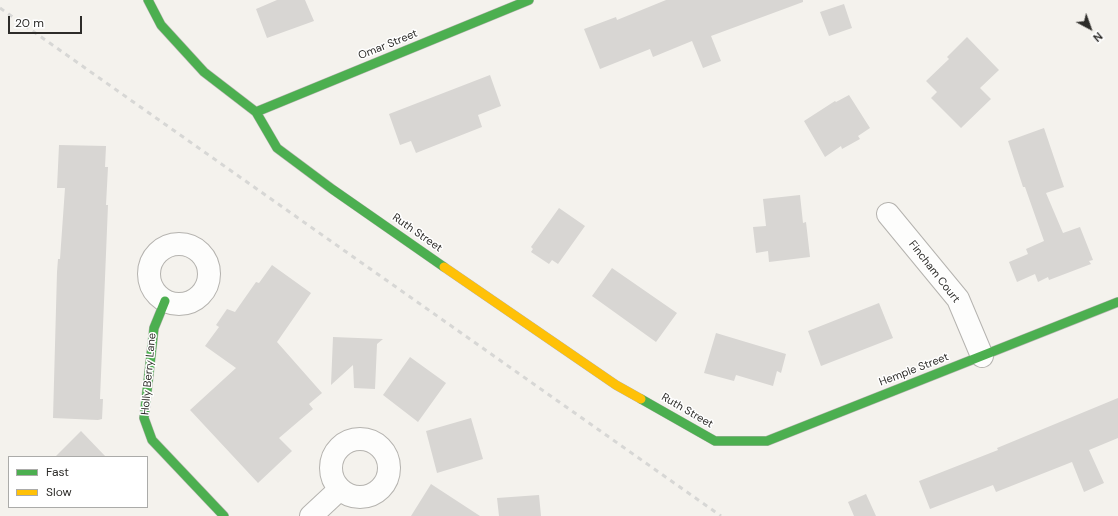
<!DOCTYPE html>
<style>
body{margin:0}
#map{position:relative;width:1118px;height:516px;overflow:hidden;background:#f4f2ed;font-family:"DM Sans",sans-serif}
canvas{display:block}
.legend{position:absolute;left:8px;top:456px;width:140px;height:52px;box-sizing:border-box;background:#fff;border:1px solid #ababa9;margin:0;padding:5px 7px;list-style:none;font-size:12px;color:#2d2c29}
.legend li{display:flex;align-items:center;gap:8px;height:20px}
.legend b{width:20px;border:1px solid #ababa9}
.north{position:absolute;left:1070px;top:8px;width:40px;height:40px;-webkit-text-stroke:3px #fff;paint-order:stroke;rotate:139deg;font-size:11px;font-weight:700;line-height:16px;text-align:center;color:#2d2c29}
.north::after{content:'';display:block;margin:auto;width:14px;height:18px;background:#2d2c29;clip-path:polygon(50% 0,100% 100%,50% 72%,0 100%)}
.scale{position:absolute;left:8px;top:16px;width:74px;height:18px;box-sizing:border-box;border:2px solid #2d2c29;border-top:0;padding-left:5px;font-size:12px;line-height:14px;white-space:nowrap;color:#2d2c29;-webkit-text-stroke:3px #fff;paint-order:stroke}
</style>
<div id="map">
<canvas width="1118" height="516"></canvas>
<ul class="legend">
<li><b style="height:5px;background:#4caf50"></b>Fast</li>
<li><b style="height:5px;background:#ffc107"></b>Slow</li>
</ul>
<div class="north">N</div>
<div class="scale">20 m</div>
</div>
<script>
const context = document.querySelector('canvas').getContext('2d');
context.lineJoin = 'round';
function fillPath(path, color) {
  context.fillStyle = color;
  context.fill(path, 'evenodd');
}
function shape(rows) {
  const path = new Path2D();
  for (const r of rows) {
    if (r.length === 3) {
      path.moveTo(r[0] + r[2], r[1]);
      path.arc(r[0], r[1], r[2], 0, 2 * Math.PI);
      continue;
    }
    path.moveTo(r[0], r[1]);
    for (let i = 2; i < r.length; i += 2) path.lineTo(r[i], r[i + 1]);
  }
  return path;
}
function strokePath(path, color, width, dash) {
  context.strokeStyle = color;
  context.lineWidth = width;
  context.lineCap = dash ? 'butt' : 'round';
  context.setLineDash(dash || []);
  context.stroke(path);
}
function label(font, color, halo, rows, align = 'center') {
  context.font = font + ' "DM Sans",sans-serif';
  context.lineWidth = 3;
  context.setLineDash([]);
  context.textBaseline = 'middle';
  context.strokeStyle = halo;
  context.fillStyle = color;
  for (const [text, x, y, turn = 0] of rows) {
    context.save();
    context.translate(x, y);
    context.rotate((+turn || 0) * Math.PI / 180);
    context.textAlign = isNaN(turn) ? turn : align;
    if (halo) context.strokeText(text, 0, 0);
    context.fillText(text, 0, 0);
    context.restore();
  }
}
const building = shape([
 [277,0,305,0,314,21,267,38,256,9],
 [666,0,803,0,803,2,711,36,721,61,703,68,692,41,653,57,650,49,600,69,584,29,616,17,617,20],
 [844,4,852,28,829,36,820,12],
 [967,37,999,70,980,88,991,99,961,128,931,98,937,92,926,81,949,59,947,57],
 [490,75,501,106,478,115,482,127,416,153,411,141,400,145,389,114],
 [849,95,870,128,858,136,860,139,842,149,841,146,825,157,804,121,835,101,836,102],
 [1044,128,1064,187,1046,193,1063,233,1080,227,1093,260,1089,261,1091,264,1049,280,1048,277,1038,282,1035,274,1017,282,1009,262,1028,254,1026,249,1044,241,1025,187,1023,187,1008,141],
 [59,145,106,146,105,167,108,167,106,205,108,205,100,399,103,399,102,419,98,420,53,418,57,272,58,259,60,259,65,188,57,188],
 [800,195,803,223,806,222,810,257,769,262,768,251,756,253,753,227,766,226,763,199],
 [559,208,585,226,558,264,552,260,549,264,531,252,533,249,531,247],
 [272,265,311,293,277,342,322,393,309,404,313,409,279,438,292,451,258,483,190,410,236,368,205,346,219,327,216,325,227,309,235,312,256,282,259,283],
 [612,268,677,313,656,342,592,296],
 [879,303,893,338,821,366,808,331],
 [716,333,786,354,781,373,777,371,773,386,736,375,734,381,704,373],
 [333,337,383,339,377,344,375,389,354,388,353,365,331,385],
 [410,357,446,383,418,422,383,395],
 [1118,398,1118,438,1089,450,1104,483,1084,492,1072,462,996,492,993,485,930,509,919,481,998,450,997,448],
 [471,418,483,459,437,473,426,431],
 [81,431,106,457,55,457],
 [431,484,480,516,411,516],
 [866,494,876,516,854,516,848,502],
 [539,495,541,516,499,516,497,498]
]);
const street = shape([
 [888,214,958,299,982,356],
 [179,274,30],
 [360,468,29],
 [311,516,340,489]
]);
const fast = shape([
 [148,0,161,25,204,72,256,112,277,148,332,189,444,267],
 [256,112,529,0],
 [165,301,154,328,144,418,152,440,224,516],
 [641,399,715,441,767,441,1118,302]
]);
const slow = shape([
 [444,267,616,385,641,399]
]);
const rail = shape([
 [0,8,721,516]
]);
const streetNames = [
 ["Omar Street",388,45,-22],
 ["Ruth Street",417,233,35],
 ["Fincham Court",934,272,52],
 ["Hemple Street",914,370,-21],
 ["Holly Berry Lane",149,374,-85],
 ["Ruth Street",687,411,30]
];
fillPath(building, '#d8d6d3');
strokePath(street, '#b5b3af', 24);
strokePath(fast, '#b5b3af', 10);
strokePath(slow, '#b5b3af', 10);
strokePath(street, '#fdfdfc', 22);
strokePath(fast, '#4caf50', 9);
strokePath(slow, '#ffc107', 9);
strokePath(rail, '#d7d7d5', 3, [5, 5]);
label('11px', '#2d2c29', '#fff', streetNames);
</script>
